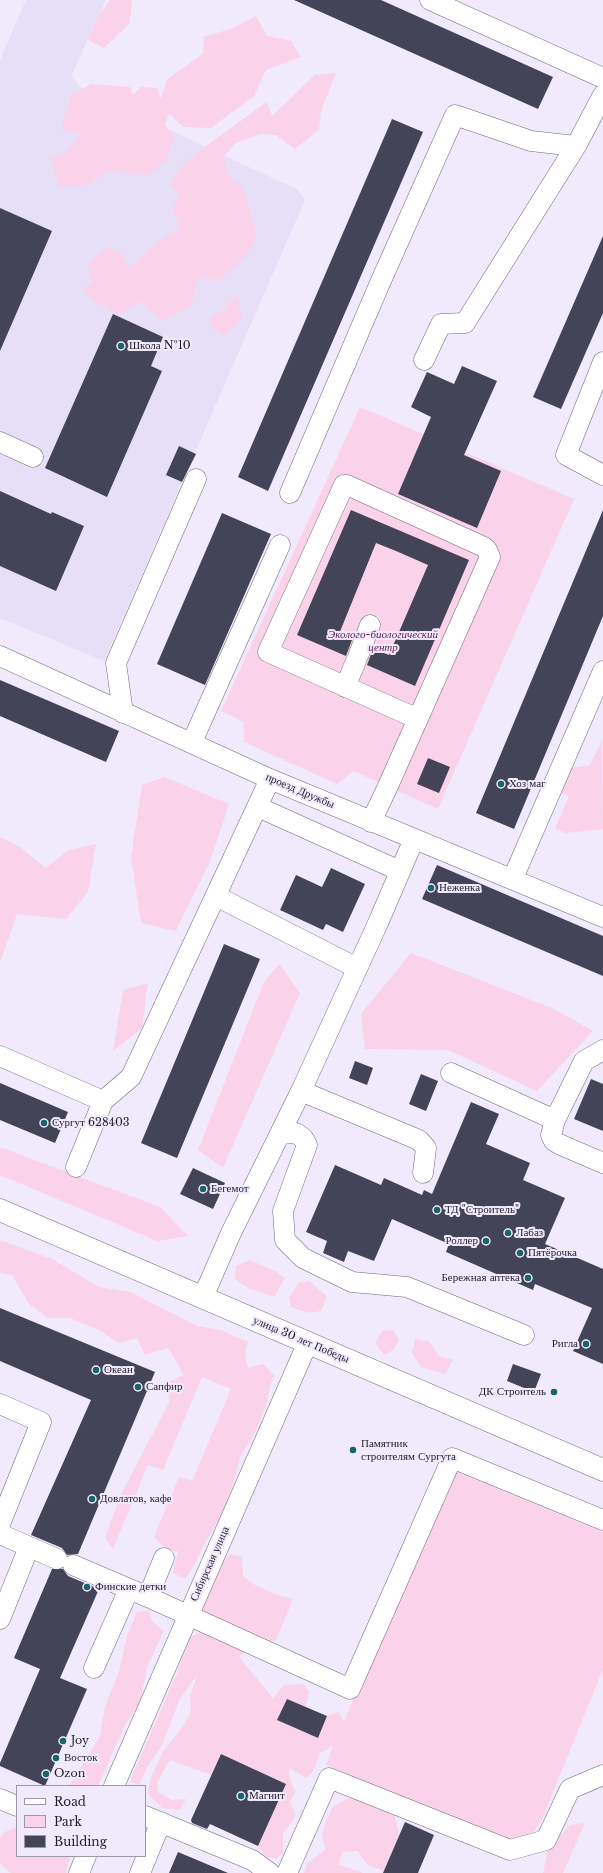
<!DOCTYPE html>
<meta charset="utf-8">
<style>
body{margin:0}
#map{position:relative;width:603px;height:1873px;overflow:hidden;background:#f1eafd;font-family:"Libre Baskerville",serif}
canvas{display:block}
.legend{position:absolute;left:16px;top:1785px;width:130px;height:72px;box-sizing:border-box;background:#f1eafd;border:1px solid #9e98a7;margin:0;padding:5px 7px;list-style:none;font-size:12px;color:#211e27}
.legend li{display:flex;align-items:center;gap:8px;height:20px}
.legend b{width:20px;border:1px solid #9e98a7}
</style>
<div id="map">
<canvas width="603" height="1873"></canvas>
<ul class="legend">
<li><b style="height:5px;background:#fff"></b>Road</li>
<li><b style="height:11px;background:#fad3eb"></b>Park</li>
<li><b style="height:11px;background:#434458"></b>Building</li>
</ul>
</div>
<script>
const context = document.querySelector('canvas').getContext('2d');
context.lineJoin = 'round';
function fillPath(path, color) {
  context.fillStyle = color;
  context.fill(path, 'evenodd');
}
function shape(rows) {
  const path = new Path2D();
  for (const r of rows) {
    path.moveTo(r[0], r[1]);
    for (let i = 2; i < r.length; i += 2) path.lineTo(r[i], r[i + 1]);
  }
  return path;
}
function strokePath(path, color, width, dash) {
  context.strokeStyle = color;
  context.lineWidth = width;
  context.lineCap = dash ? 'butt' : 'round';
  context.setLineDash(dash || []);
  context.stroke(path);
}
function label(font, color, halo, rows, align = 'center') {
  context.font = font + ' "Libre Baskerville",serif';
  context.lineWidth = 4;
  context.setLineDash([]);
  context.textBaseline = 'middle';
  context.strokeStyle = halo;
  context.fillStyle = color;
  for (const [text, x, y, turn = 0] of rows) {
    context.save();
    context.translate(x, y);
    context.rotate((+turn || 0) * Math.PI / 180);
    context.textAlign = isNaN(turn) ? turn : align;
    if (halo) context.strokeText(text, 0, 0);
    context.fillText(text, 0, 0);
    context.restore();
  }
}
const built = shape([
 [26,0,106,0,71,76,82,89,298,190,305,200,104,661,0,618,0,60]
]);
const green = shape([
 [110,0,132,0,130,23,104,48,88,40,98,17],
 [256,16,267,36,291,41,301,57,266,70,254,96,211,128,184,127,169,114,165,125,174,137,166,162,147,175,108,171,88,184,60,187,50,158,64,154,82,132,61,130,71,95,91,84,130,87,133,95,141,87,157,88,161,99,167,79,203,54,204,37,233,28],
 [336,73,321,111,319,130,295,149,276,135,260,134,235,143,223,158,231,180,243,187,257,236,243,260,220,279,198,278,191,306,162,321,139,301,119,315,90,298,84,290,92,281,88,265,106,247,119,252,131,267,153,245,181,228,172,208,180,195,171,185,180,168,203,148,267,102,272,116,315,75],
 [237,295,242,319,224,335,211,327,212,315,223,312],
 [360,407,574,499,438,809,353,771,337,784,244,742,244,722,221,711],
 [602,740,603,829,566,833,555,828,569,797,559,791,570,768,590,765],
 [164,777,229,804,211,859,176,931,141,923,131,858,142,785],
 [0,837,20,847,46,868,69,850,96,844,88,892,66,919,17,914,0,963],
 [411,953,552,1008,593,1031,537,1091,448,1050,365,1049,361,1014],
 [279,964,300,993,223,1168,198,1150,264,982],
 [148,983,142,1028,113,1051,123,990],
 [0,1147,160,1207,188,1236,157,1241,0,1175],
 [0,1240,52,1259,99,1287,131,1292,197,1326,221,1330,248,1342,245,1357,248,1368,263,1364,275,1376,271,1383,266,1406,254,1435,241,1455,233,1484,223,1512,205,1543,193,1567,185,1579,173,1573,178,1551,168,1551,154,1537,179,1477,192,1481,231,1389,202,1377,163,1470,148,1465,113,1549,105,1538,122,1492,169,1403,168,1382,184,1375,168,1348,145,1355,137,1338,119,1343,98,1330,70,1318,48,1318,28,1303,12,1275,0,1273],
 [250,1260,275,1271,285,1278,274,1297,250,1289,235,1279,236,1266],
 [309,1281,327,1296,321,1311,308,1313,291,1307,289,1297,299,1283],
 [394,1330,399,1341,393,1350,384,1355,375,1343,382,1331],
 [415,1339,429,1341,439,1356,453,1360,445,1374,421,1367,412,1353],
 [453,1470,603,1532,603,1669,542,1820,535,1830,529,1836,508,1841,367,1783,326,1765,333,1746,320,1753,313,1772,306,1778,289,1768,289,1777,296,1792,290,1801,296,1816,283,1834,283,1852,276,1859,265,1856,258,1846,286,1784,221,1754,211,1775,170,1760,157,1782,158,1792,172,1800,186,1799,180,1810,162,1808,148,1794,151,1777,163,1752,184,1725,191,1711,190,1696,197,1675,180,1699,161,1747,146,1769,139,1785,130,1781,177,1673,188,1638,199,1633,198,1610,218,1566,230,1554,242,1557,243,1576,255,1585,274,1594,293,1599,276,1640,248,1649,239,1657,273,1698,284,1685,304,1684,309,1692,306,1707,287,1699,277,1720,318,1738,327,1716,338,1712,344,1721],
 [149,1610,152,1621,164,1631,147,1667,140,1703,125,1725,98,1786,69,1786,100,1736,105,1706,119,1672,127,1635,137,1612],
 [351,1797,369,1801,395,1816,399,1835,384,1871,369,1866,357,1851,343,1852,338,1864,363,1873,304,1873,307,1864,325,1850,322,1833,332,1807],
 [585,1823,563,1873,543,1873,548,1849,570,1825],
 [15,1827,17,1828,17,1856,70,1856,66,1873,11,1873,0,1864,0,1838,3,1833]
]);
const building = shape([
 [294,0,381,0,553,77,538,109],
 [392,119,423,132,268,491,238,477],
 [0,208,52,231,0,351],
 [603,236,603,313,561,409,533,397],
 [113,314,163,337,151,366,162,371,107,497,45,468],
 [462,366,497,381,464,455,501,471,477,528,398,494,431,417,411,407,427,372,454,384],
 [179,446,196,454,182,482,166,475],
 [0,491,51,514,52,512,84,526,56,591,0,566],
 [351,510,469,560,415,686,367,665,373,649,389,655,428,565,396,551,376,543,339,634,352,640,346,656,297,635],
 [603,510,603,616,514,829,476,813],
 [222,513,271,534,205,685,157,664],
 [0,680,119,731,106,762,0,716],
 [428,758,450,767,439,793,417,784],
 [437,865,603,936,603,976,422,899],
 [331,868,365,884,343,932,326,924,323,930,280,910,296,875,322,887],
 [224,944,260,959,177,1158,141,1143],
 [355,1061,373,1068,367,1085,349,1078],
 [421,1074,438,1081,426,1111,409,1104],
 [591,1079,603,1084,603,1131,574,1119],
 [0,1083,68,1112,55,1143,0,1120],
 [471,1102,499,1114,486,1144,530,1163,523,1180,565,1198,545,1244,603,1269,603,1364,573,1351,592,1308,535,1284,533,1290,446,1252,449,1244,392,1219,374,1261,348,1251,344,1262,323,1253,327,1241,306,1232,335,1165,381,1185,384,1178,422,1195,424,1190,432,1194],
 [193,1168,225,1183,213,1209,180,1194],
 [0,1308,155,1372,78,1554,67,1555,62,1548,31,1535,91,1400,0,1361],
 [513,1364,541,1374,534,1392,507,1381],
 [52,1569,63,1569,68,1576,99,1589,60,1678,87,1689,45,1786,0,1766,0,1763,40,1669,14,1658],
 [287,1699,327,1716,318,1738,277,1720],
 [221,1754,286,1784,258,1846,210,1824,207,1829,192,1823,191,1820],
 [405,1822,434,1835,418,1873,383,1873],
 [178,1852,228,1873,169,1873]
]);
const minor = shape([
 [430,0,603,78],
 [424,360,441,324,465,323,576,146],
 [603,362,566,455,603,475],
 [0,442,33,457],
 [290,493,380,283,455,115,531,141,576,146,603,95],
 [359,654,370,625],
 [0,656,270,779,603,917],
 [345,687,356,661],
 [123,713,116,663,196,479],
 [192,742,280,545],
 [258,807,400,871],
 [371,822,388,786,490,557,487,550,484,547,347,485,344,485,268,652,418,719],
 [513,878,603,671],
 [216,896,357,968],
 [603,1050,584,1061,555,1120,551,1135,554,1141,559,1144,603,1163],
 [0,1056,103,1101,131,1077,270,779],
 [451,1073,555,1120],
 [301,1091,419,1140,426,1148,423,1173],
 [280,1134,296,1133,303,1138,307,1145,283,1211,285,1240,303,1258,352,1282,407,1287,524,1335],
 [76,1167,103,1101],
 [203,1297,231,1233,301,1091,378,923,414,839],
 [0,1404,41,1422,0,1524],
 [0,1534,57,1559],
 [73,1565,148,1597,350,1689,452,1458,603,1520],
 [148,1597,164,1558],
 [0,1619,29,1547],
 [94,1668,129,1589],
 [114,1786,308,1342],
 [0,1799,17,1806],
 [145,1816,252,1860,270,1873],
 [79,1873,86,1856],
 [140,1873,161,1822],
 [287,1873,329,1778,510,1850,546,1840,570,1789,603,1775]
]);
const major = shape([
 [0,1210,603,1470]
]);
const markers = [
 [121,346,4,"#17646d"],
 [501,784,4,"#17646d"],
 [431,888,4,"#17646d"],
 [44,1123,4,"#17646d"],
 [203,1189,4,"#17646d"],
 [437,1210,4,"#17646d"],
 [508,1233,4,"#17646d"],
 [486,1241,4,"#17646d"],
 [520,1253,4,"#17646d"],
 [528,1278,4,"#17646d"],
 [586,1344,4,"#17646d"],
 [96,1370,4,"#17646d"],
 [138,1387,4,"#17646d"],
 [554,1392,4,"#17646d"],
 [353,1450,4,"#17646d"],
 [92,1499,4,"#17646d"],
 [87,1587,4,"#17646d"],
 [63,1741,4,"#17646d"],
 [56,1758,4,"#17646d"],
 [46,1774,4,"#17646d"],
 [241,1796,4,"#17646d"]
];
const poiNames = [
 ["Школа №10",129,346],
 ["Хоз маг",509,784],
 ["Неженка",439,888],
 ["Сургут 628403",52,1123],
 ["Бегемот",211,1189],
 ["ТД \"Строитель\"",445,1210],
 ["Лабаз",516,1233],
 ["Роллер",478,1241,"right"],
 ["Пятёрочка",528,1253],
 ["Бережная аптека",520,1278,"right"],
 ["Ригла",578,1344,"right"],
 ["Океан",104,1370],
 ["Сапфир",146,1387],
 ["ДК Строитель",546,1392,"right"],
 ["Памятник",361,1444],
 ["строителям Сургута",361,1457],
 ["Довлатов, кафе",100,1499],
 ["Финские детки",95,1587],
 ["Joy",71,1741],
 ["Восток",64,1758],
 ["Ozon",54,1774],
 ["Магнит",249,1796]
];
const parkNames = [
 ["Эколого-биологический",383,635],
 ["центр",383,648]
];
const streetNames = [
 ["проезд Дружбы",300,791,23],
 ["улица 30 лет Победы",301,1340,23],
 ["Сибирская улица",210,1564,-66]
];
fillPath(built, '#e7def7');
fillPath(green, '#fad3eb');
fillPath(building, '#434458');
strokePath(minor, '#6f687c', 21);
strokePath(major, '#6f687c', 23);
strokePath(minor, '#fff', 20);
strokePath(major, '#fff', 22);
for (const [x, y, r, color] of markers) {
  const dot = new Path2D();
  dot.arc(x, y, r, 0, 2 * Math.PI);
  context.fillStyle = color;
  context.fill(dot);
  strokePath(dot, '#f1eafd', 1.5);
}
label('11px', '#211e27', '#f1eafd', poiNames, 'left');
label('italic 11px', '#61194e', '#f1eafd', parkNames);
label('11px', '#211e27', '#f1eafd', streetNames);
</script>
